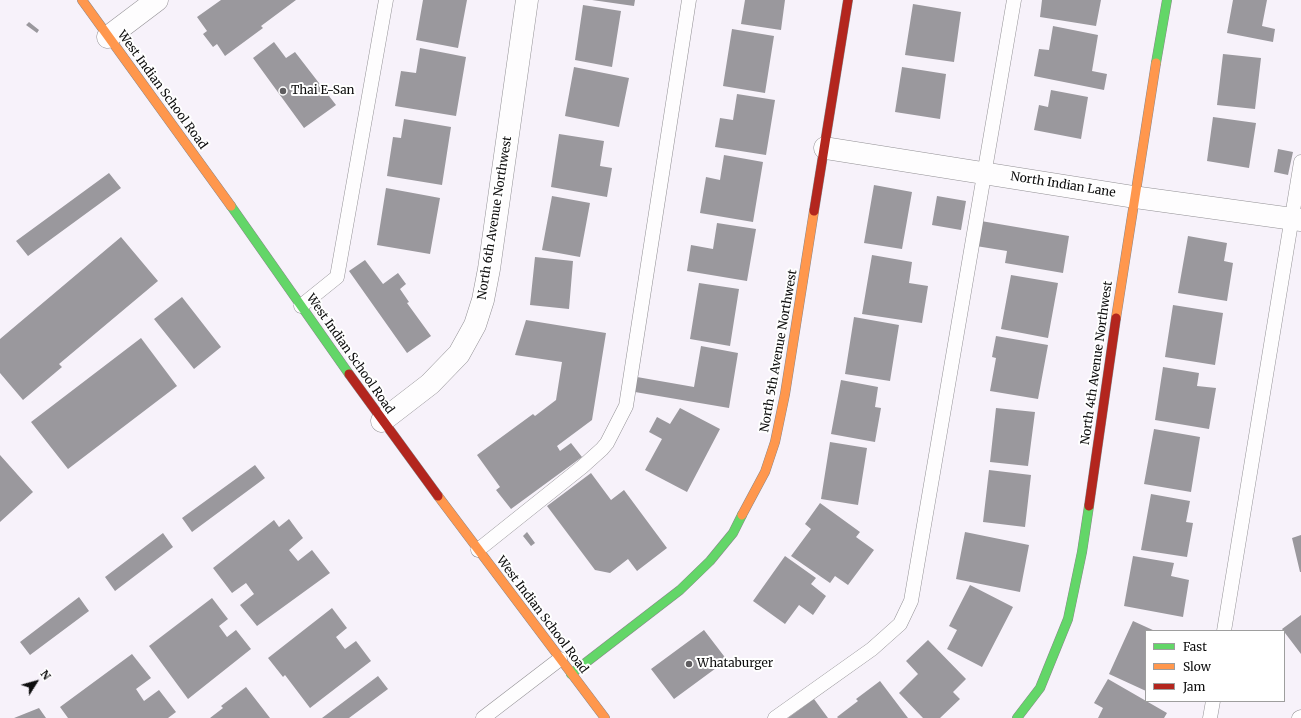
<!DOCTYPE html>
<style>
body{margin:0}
#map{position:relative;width:1301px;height:718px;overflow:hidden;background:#f7f2fa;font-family:Merriweather,serif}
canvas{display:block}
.legend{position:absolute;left:1145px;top:630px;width:140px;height:72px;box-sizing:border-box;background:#fff;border:1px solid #9e9e9e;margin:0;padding:5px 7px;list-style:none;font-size:12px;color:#0d0d0d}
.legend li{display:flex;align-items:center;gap:8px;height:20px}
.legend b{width:20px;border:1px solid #9e9e9e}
.north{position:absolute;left:16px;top:662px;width:40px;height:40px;-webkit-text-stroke:3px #fff;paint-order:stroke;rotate:53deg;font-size:11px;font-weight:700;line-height:16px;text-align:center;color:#0d0d0d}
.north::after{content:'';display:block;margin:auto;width:14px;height:18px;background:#0d0d0d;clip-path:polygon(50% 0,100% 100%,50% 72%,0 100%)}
</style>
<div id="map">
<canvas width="1301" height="718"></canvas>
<ul class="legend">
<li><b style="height:5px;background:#63d668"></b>Fast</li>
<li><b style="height:5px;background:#ff974d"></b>Slow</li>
<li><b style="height:5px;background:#b3261e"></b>Jam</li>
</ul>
<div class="north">N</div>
</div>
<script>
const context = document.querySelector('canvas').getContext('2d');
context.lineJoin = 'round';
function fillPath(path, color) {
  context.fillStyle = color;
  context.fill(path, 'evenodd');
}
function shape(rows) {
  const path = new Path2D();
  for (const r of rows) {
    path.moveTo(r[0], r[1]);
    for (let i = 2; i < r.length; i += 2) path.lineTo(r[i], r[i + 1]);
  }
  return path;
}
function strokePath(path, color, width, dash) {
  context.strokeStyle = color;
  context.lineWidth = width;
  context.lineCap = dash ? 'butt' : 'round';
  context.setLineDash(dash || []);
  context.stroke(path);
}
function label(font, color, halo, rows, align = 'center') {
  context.font = font + ' Merriweather,serif';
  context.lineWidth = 4;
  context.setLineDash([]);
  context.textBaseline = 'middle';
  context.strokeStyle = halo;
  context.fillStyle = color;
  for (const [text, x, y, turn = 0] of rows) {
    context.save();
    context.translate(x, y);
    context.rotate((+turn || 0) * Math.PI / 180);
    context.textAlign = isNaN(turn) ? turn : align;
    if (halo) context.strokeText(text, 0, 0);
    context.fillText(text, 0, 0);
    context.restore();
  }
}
const building = shape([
 [221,0,296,0,261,26,263,28,225,56,217,44,213,47,203,34,207,31,197,17],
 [423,0,467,0,458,48,416,40],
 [592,0,635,0,634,6],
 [745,0,785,0,781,30,741,24],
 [1042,0,1101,0,1096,26,1040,17],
 [1233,0,1267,0,1262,26,1275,29,1273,42,1227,33],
 [913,4,961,12,954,62,905,55],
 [583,5,621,11,612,67,575,60],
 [29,22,39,30,37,33,26,25],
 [1053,26,1098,35,1092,71,1107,74,1104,90,1034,76,1039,49,1049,50],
 [732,29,774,36,765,93,723,86],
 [274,42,286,58,295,52,336,105,304,128,253,58],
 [420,48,466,57,456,116,395,106,401,71,416,73],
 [1223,54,1261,58,1255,109,1217,105],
 [574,67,629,78,619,127,565,116],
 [902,67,946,74,940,119,895,112],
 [1051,90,1088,97,1081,139,1034,130,1039,105,1048,107],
 [737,94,775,100,766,155,715,147,720,118,733,120],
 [1213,117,1256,123,1249,168,1207,161],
 [404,119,451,127,442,185,387,176,393,137,401,138],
 [559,134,604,141,600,166,612,168,607,197,551,187],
 [1278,149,1293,152,1288,175,1274,172],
 [724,155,763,162,753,222,700,213,706,177,720,180],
 [109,173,121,188,28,256,16,241],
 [874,185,912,192,902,249,864,243],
 [386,188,440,198,430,254,377,245],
 [552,196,590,203,580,257,542,250],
 [937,196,966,201,961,230,932,225],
 [981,221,1069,236,1063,273,1005,263,1007,251,976,246],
 [717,223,756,229,747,281,687,271,691,245,713,249],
 [1188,236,1227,243,1224,261,1233,263,1227,301,1178,293],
 [121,237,158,281,59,364,62,367,23,400,0,373,0,339],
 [872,255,912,262,909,283,928,286,922,323,862,314],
 [535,257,573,261,569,309,530,305],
 [365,260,383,284,398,273,406,284,400,289,409,302,407,303,431,336,407,353,349,271],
 [1011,275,1058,283,1048,338,1001,329],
 [699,283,739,289,730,346,690,339],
 [182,297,221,347,194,369,154,319],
 [1173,305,1223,313,1215,365,1165,357],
 [854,317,899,325,890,381,845,374],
 [526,320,606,333,592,420,557,446,560,451,571,443,582,457,511,509,496,490,500,487,477,455,533,414,535,416,556,400,562,362,515,355],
 [996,336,1048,345,1038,399,990,391,996,358,992,357],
 [141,338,177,386,68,469,31,422],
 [701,346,738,353,729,408,635,392,637,377,694,387],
 [1163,367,1199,373,1197,386,1216,388,1209,429,1155,420],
 [841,380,878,387,875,407,881,408,875,442,831,434],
 [680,408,720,429,687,492,645,470,662,439,649,432,657,417,670,424],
 [996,408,1035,412,1028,466,990,462],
 [1154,429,1200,437,1191,492,1144,484],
 [830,442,867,448,858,505,821,499],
 [0,455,33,492,0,522],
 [255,465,265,478,192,532,182,518],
 [989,470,1031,475,1025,527,983,522],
 [591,473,611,500,624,490,667,548,637,571,628,559,610,573,595,570,547,506],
 [1151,494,1190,501,1186,522,1193,523,1187,557,1141,550],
 [820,503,860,532,856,537,874,550,848,585,835,576,830,583,791,556,811,529,805,524],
 [289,519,303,538,289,550,298,561,312,550,330,573,257,626,240,605,254,594,246,583,232,593,213,568,274,520,279,527],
 [527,532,535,543,531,546,523,536],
 [965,532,1029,545,1020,592,956,579],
 [163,533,173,547,115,591,105,577],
 [1301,535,1301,572,1300,572,1292,538],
 [785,556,816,578,811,584,826,596,813,615,799,605,785,624,753,601],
 [1133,556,1174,563,1171,576,1189,580,1183,617,1124,606],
 [970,585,1013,607,982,667,947,649,957,630,949,626],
 [79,597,89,611,30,655,20,642],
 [212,598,228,619,219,626,227,637,236,630,251,649,188,699,149,646],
 [332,608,347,628,336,637,345,649,356,641,371,661,310,708,285,675,283,677,268,658],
 [1301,615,1301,654,1282,629],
 [1133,621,1155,631,1146,631,1146,691,1109,674],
 [704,630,727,660,674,699,651,669],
 [928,640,966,679,953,692,960,699,940,718,923,718,899,693,918,674,906,661],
 [132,654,151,678,136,689,144,701,159,690,176,712,168,718,68,718,60,707],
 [378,676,388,689,349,718,322,718],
 [1108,679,1167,713,1164,718,1098,718,1103,708,1094,703],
 [880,681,908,718,838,718,837,717,858,701,856,699],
 [246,687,270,718,210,718,223,708,221,706],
 [814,699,828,718,788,718],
 [39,708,46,718,14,718]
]);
const lane = shape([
 [301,306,337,277,386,0],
 [478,550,582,467,602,449,607,443,626,406,689,0],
 [1224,631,1301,162],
 [483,718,560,659],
 [775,718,872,649,900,624,911,601,1014,0],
 [1210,718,1213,701],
 [1299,718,1301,717]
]);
const street = shape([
 [108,37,157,0],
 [825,148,1134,197,1301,220],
 [382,421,430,384,459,354,475,325,483,300,489,269,527,0]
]);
const fast = shape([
 [1156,63,1167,0],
 [231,206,349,374],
 [571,674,680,590,710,561,733,533,742,515],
 [1017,718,1040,688,1068,619,1082,552,1089,506]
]);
const slow = shape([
 [82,0,231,206],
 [1116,318,1156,63],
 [438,496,605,718],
 [742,515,765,472,775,442,785,394,814,211]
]);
const jam = shape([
 [814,211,848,0],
 [349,374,438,496],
 [1089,506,1116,318]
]);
const markers = [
 [283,91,4,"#5f5d60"],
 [689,664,4,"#5f5d60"]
];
const streetNames = [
 ["West Indian School Road",162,90,54],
 ["North Indian Lane",1063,185,9],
 ["North 6th Avenue Northwest",495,218,-81],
 ["North 5th Avenue Northwest",779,351,-80],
 ["West Indian School Road",350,354,55],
 ["North 4th Avenue Northwest",1097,363,-82],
 ["West Indian School Road",542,615,53]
];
const poiNames = [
 ["Thai E-San",291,91],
 ["Whataburger",697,664]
];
fillPath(building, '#9a989d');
strokePath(lane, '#929094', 15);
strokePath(street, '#929094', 23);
strokePath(fast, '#89878a', 10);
strokePath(slow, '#89878a', 10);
strokePath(jam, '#89878a', 10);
strokePath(lane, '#fefdfe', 14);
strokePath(street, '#fefdfe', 22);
strokePath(fast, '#63d668', 9);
strokePath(slow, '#ff974d', 9);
strokePath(jam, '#b3261e', 9);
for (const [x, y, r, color] of markers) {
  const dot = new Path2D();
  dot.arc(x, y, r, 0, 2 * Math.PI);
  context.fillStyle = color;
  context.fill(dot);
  strokePath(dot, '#fff', 1.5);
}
label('12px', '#0d0d0d', '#fff', streetNames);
label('12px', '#0d0d0d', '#fff', poiNames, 'left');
</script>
